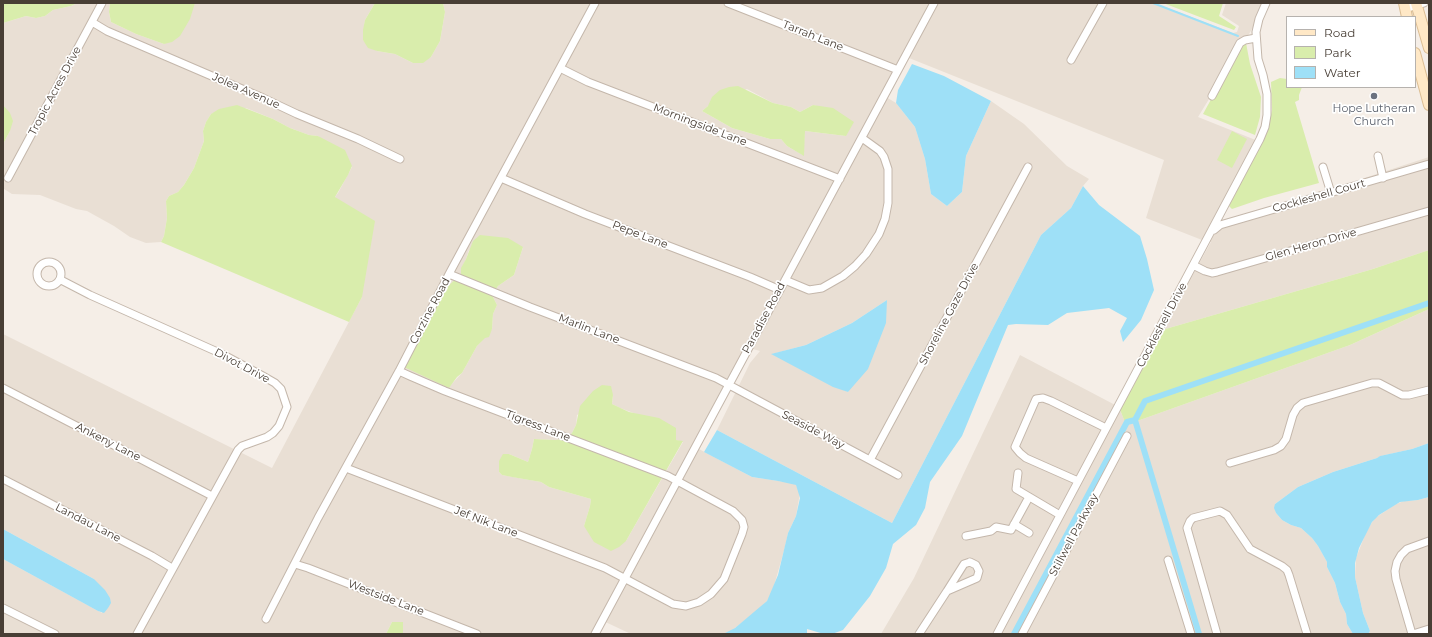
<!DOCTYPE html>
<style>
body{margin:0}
#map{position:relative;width:1432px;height:637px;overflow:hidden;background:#f5eee7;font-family:Montserrat,sans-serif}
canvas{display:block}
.frame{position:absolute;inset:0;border:4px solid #483e35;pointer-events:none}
.legend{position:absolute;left:1286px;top:16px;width:130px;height:72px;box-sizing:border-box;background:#fff;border:1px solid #b6b2ae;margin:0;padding:5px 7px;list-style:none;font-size:12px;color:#483e35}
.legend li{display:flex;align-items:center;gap:8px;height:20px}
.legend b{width:20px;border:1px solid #b6b2ae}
</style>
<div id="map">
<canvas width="1432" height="637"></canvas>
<div class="frame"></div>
<ul class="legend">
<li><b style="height:5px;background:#ffe8c6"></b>Road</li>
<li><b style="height:11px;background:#d9edac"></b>Park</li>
<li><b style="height:11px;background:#9ee0f7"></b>Water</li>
</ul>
</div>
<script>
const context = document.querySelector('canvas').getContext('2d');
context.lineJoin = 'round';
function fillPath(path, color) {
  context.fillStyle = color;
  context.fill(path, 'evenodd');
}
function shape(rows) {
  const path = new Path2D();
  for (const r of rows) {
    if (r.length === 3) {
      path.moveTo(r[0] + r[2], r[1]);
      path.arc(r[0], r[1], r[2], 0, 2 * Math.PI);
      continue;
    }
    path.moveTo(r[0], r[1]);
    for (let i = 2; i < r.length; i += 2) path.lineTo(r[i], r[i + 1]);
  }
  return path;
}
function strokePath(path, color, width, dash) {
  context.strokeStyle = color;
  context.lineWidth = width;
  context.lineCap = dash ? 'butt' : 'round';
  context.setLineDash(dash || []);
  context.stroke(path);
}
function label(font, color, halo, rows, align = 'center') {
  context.font = font + ' Montserrat,sans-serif';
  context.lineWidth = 3.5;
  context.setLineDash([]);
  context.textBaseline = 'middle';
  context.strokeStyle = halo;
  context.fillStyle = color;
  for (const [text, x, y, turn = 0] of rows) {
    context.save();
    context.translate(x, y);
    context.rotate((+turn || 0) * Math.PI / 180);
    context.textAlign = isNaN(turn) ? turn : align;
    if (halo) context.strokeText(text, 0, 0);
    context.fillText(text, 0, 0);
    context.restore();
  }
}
const residential = shape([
 [77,3,110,3,109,12,111,22,136,34,164,44,192,9,195,3,375,3,365,20,363,40,377,51,395,54,413,63,431,57,440,41,445,12,443,3,1155,3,1233,33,1237,32,1239,26,1222,15,1226,3,1268,3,1198,117,1263,143,1228,206,1220,225,1429,157,1429,250,1373,269,1162,330,1211,242,1202,240,1146,218,1164,160,904,56,881,94,896,103,915,127,925,159,931,194,947,206,962,192,966,156,991,101,1024,124,1067,166,1089,179,1083,186,1071,208,1041,235,892,523,717,430,750,363,760,351,746,347,697,448,752,477,792,483,796,485,800,493,796,516,788,533,785,547,772,593,767,601,761,608,731,631,723,634,631,634,599,619,590,634,403,634,403,622,392,622,386,634,3,634,3,559,102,613,94,579,3,529,3,334,272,468,362,297,335,197,338,193,352,167,318,136,309,135,290,128,273,119,246,108,211,114,206,122,203,131,204,141,194,168,184,185,178,192,169,196,166,201,167,218,164,236,161,242,146,243,130,237,114,226,87,211,76,209,40,195,12,194,4,189,3,144,10,131,4,106,3,105,3,23,26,16,36,18,45,16,53,10,71,6],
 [747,89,773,103,791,107,800,112,813,105,820,107,846,136,805,131,803,155,787,146,781,139,770,139,732,128,702,111,708,106],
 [523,247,514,275,498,286,492,295,497,305,493,314,492,329,477,346,462,373,448,388,447,287,461,274,462,268,466,259,469,250],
 [887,300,848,392,772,354,806,345,852,323],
 [613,395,612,404,620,408,639,415,676,440,683,442,626,541,584,526,590,506,591,499,549,487,541,482,502,475,499,472,509,454,528,462,532,449,534,439,555,440,565,439,572,433,576,425,577,415],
 [1429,309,1429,443,1412,449,1381,456,1377,458,1333,472,1298,487,1275,504,1276,513,1282,520,1291,525,1301,528,1312,538,1318,546,1327,562,1327,567,1335,583,1340,602,1346,614,1347,624,1353,634,881,634,914,578,1020,355,1119,407,1126,425,1350,345],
 [1429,497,1429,634,1368,634,1370,631,1363,613,1355,577,1356,558,1367,530,1375,518,1396,504,1404,501,1418,500]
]);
const green = shape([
 [3,3,77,3,71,6,53,10,45,16,36,18,26,16,3,23],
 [110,3,195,3,190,19,180,36,172,42,164,44,136,34,111,22,109,12],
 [375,3,443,3,445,12,440,41,431,57,423,63,413,63,395,54,377,51,368,48,363,40,363,30,365,20],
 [1163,3,1223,3,1219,16,1236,27,1234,30],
 [1246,43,1250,64,1261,97,1260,117,1255,135,1203,114,1241,45],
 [1280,78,1287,79,1287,87,1302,87,1299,95,1299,100,1295,102,1319,183,1264,198,1232,209,1229,206,1267,132,1272,110,1271,82],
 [738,86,773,103,791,107,800,112,813,105,833,108,854,122,846,136,805,131,804,156,787,146,781,139,770,139,732,128,702,111,708,106,712,97,720,90,729,87],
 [3,105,10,113,13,121,10,131,3,144],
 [237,105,273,119,290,128,309,135,318,136,345,150,352,166,348,175,335,197,375,221,362,297,349,322,161,242,164,236,167,218,166,201,169,196,178,192,184,185,194,168,204,141,203,131,206,122,211,114,219,109],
 [1232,131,1247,139,1232,168,1217,160],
 [480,235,508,238,523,247,514,275,498,286,492,295,497,305,493,314,492,329,489,337,485,338,477,346,462,373,457,377,449,388,404,367,447,287,461,274,461,268,466,259,473,241],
 [1429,250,1429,309,1350,345,1126,425,1119,407,1162,330,1373,269],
 [602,385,611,386,613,395,612,404,629,412,659,418,676,428,676,440,683,441,626,541,619,547,611,551,594,542,584,526,590,506,591,499,549,487,541,482,512,477,502,475,499,472,499,461,503,454,509,454,528,462,532,449,534,439,555,440,565,439,572,433,576,425,580,406,593,391],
 [392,622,403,622,403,634,386,634]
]);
const water = shape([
 [912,64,944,76,991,101,966,156,962,192,947,206,931,194,925,159,915,127,896,103,898,90],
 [1083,186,1099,205,1140,236,1147,259,1154,290,1141,320,1123,342,1120,331,1127,318,1109,308,1067,313,1048,325,1016,324,1008,325,962,436,930,482,925,508,916,525,893,544,886,568,870,596,843,630,832,634,824,634,807,629,807,634,723,634,735,628,767,601,778,575,788,533,796,516,800,498,796,485,778,481,752,477,704,452,717,430,892,523,1041,235,1071,208],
 [887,300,886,323,868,369,848,392,833,387,771,354,806,345,852,323],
 [1429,443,1429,497,1418,500,1400,502,1379,515,1372,522,1359,548,1355,563,1355,577,1363,613,1370,631,1368,634,1353,634,1347,624,1346,614,1340,602,1335,583,1327,567,1327,562,1318,546,1312,538,1301,528,1291,525,1282,520,1276,513,1274,508,1275,504,1298,487,1333,472,1377,458,1380,456,1412,449],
 [3,529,94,579,105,590,110,598,111,603,108,608,104,613,98,611,3,559]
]);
const stream = shape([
 [1153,3,1238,36]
]);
const canal = shape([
 [1014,634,1127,422,1135,420],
 [1199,634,1135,420,1145,401,1429,303]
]);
const street = shape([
 [728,3,898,70],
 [1405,9,1424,3],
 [92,22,107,31,263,98,297,114,358,139,400,159],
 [1071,60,1103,3],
 [560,68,588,82,840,179],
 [1212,96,1240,43,1245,40,1256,38],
 [1378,156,1383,178],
 [1323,167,1331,193],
 [8,178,102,3],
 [501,178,585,214,750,277,780,290],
 [1214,230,1220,225,1429,164],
 [49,274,12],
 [1193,265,1205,271,1212,273,1217,272,1429,211],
 [449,274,530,307,716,378,898,475],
 [61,280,90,295,222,354,261,375,275,383,281,389,287,407,279,426,273,433,267,437,242,446,238,450,137,634],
 [785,280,809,290,822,288,843,276,855,266,866,254,879,234,885,219,888,203,888,169,884,157,880,151,862,138],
 [3,388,212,496],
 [870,460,1028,167],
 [1230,463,1274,450,1281,446,1286,439,1293,415,1297,408,1303,403,1372,383,1379,383,1402,395,1409,395,1429,390],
 [346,468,605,568,673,604,686,606,699,602,711,594,724,579,742,534,744,527,742,520,733,511,668,476,445,391,410,376,399,371],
 [1018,473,1016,489,1060,515],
 [3,479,152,556,172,568],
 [1078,481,1026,458,1020,453,1015,447,1036,399,1043,398,1051,401,1106,428],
 [1014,524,1029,533],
 [966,536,991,531,996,527,1011,530,1029,497],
 [1168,560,1191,634],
 [970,562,976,565,979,571,977,578,947,591,964,564,970,562],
 [295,564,308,568,477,634],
 [3,608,55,634],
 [266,619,318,518,399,371,449,274,595,3],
 [595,634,934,3],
 [919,634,947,591],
 [997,634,1260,139,1265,127,1267,115,1267,94,1263,75,1258,59,1256,32,1259,19,1266,3],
 [1022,634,1127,436],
 [1217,634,1187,528,1190,521,1193,518,1220,511,1227,515,1250,549,1282,566,1287,570,1289,575,1307,634],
 [1412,634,1396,579,1395,571,1397,562,1401,555,1407,549,1429,541],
 [1413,634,1429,629]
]);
const secondary = shape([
 [1404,3,1407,17],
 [1416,3,1429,48],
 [1415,53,1429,105]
]);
const markers = [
 [1374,96,4,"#6b7280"]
];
const streetNames = [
 ["Tarrah Lane",813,36,22],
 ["Tropic Acres Drive",55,91,-62],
 ["Jolea Avenue",246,91,24],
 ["Morningside Lane",700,125,21],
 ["Cockleshell Court",1319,196,-16],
 ["Pepe Lane",640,235,21],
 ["Glen Heron Drive",1311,245,-16],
 ["Corzine Road",430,311,-62],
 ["Shoreline Gaze Drive",949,314,-62],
 ["Paradise Road",764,318,-62],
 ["Cockleshell Drive",1162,325,-62],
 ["Marlin Lane",589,329,21],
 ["Divot Drive",242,366,28],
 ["Tigress Lane",538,426,21],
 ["Seaside Way",813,430,28],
 ["Ankeny Lane",108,442,27],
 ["Jef Nik Lane",486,522,21],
 ["Landau Lane",88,523,27],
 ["Stillwell Parkway",1074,535,-62],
 ["Westside Lane",386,598,21]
];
const worshipNames = [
 ["Hope Lutheran",1374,109],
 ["Church",1374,122]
];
fillPath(residential, '#e9dfd4');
fillPath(green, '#d9edac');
fillPath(water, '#9ee0f7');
strokePath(stream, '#9ee0f7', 2);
strokePath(canal, '#9ee0f7', 6);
strokePath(street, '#c4b7ab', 9);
strokePath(secondary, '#dcbe94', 12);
strokePath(street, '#fff', 7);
strokePath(secondary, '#ffe8c6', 10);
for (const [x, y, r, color] of markers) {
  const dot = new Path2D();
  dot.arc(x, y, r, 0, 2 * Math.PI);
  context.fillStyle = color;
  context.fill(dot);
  strokePath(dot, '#fff', 1.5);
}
label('11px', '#483e35', '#fff', streetNames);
label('11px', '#5b616d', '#fff', worshipNames);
</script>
